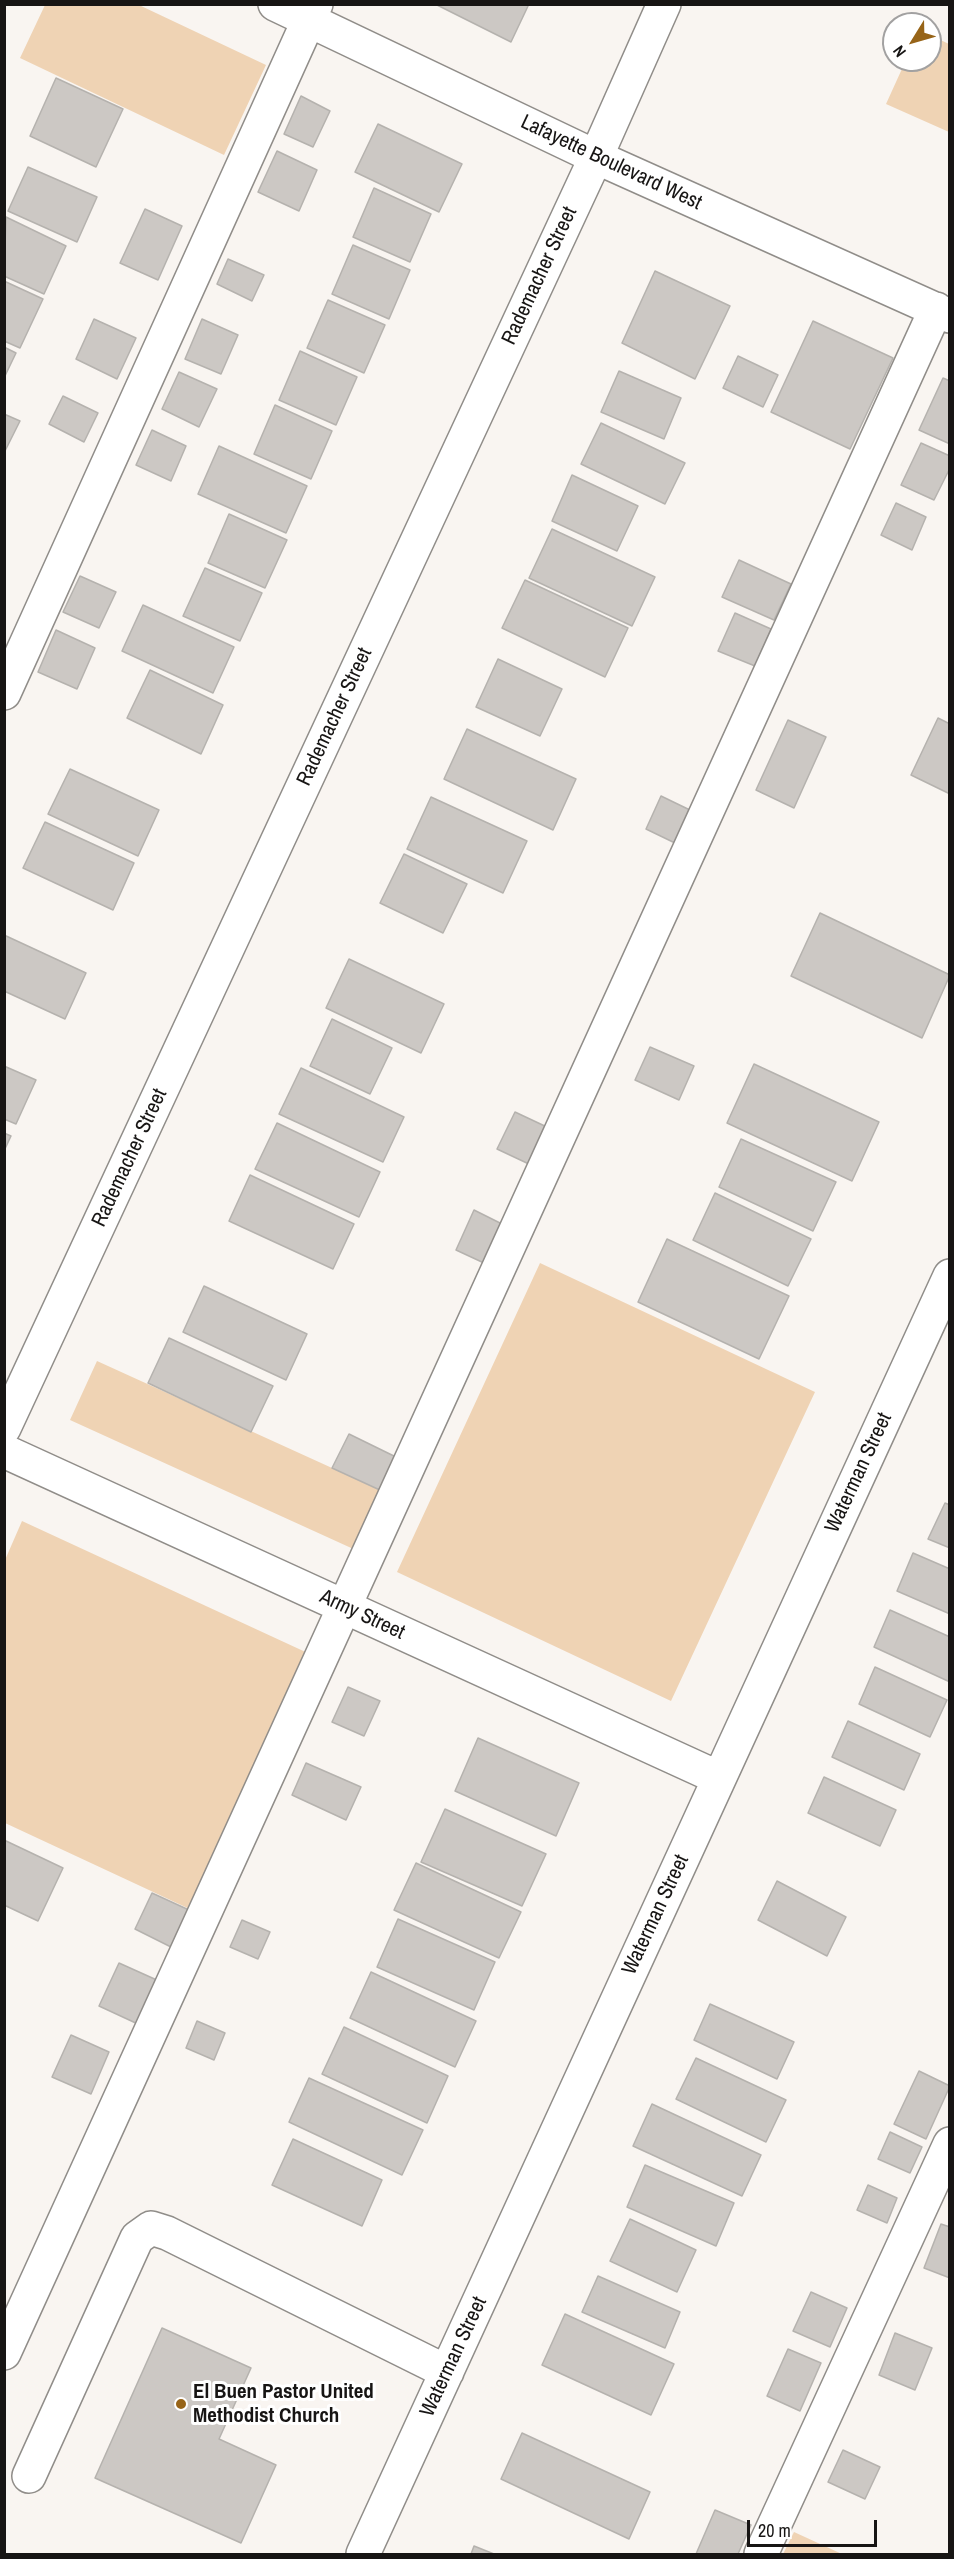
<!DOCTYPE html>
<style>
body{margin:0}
#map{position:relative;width:954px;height:2559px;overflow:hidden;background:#f9f5f1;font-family:"Archivo Narrow",sans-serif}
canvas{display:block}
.frame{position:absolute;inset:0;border:6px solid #171514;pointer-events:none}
.north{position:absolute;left:882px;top:12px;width:60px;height:60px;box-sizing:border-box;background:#fff;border:2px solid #a2a1a1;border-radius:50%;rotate:233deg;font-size:16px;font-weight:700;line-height:24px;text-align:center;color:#171514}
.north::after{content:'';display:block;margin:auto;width:21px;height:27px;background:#976418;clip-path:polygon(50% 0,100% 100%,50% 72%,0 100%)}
.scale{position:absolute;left:747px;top:2520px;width:130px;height:27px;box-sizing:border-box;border:3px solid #171514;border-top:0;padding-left:8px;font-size:18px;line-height:21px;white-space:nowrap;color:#171514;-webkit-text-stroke:4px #fff;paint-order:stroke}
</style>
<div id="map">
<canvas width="954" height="2559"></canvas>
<div class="frame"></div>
<div class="north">N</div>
<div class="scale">20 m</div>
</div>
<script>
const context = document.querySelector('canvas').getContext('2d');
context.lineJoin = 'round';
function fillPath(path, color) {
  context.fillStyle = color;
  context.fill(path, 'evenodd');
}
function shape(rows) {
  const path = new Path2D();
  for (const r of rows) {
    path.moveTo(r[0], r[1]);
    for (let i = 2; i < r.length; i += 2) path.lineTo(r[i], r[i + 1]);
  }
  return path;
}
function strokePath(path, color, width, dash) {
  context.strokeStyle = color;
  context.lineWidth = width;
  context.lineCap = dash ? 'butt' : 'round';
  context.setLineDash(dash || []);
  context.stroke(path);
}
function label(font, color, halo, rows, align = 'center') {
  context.font = font + ' "Archivo Narrow",sans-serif';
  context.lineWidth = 6;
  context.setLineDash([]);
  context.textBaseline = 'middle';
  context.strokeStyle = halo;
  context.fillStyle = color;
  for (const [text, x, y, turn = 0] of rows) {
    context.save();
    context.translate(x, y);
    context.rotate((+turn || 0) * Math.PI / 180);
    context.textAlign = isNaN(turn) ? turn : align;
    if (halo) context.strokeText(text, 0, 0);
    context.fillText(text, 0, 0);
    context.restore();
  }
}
const green = shape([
 [139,5,266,65,224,155,20,58,45,5],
 [930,35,949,44,949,132,886,104,906,60,930,60],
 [540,1263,815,1392,671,1701,397,1572],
 [97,1361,387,1493,360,1552,70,1420],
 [22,1521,312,1655,194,1911,5,1823,5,1560],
 [794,2532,842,2554,783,2554]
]);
const building = shape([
 [435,4,529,4,511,42,435,4],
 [56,78,123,109,96,167,30,136,56,78],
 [301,96,330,111,313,147,284,134,301,96],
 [378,124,462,164,439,212,355,172,378,124],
 [277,151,317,170,299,211,258,192,277,151],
 [28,167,97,197,77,242,8,211,28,167],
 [374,188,431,214,410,262,353,237,374,188],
 [145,209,182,226,158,280,120,263,145,209],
 [6,217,66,246,44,294,4,276,6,217],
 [353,245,410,270,389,319,332,294,353,245],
 [228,259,264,275,252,301,217,284,228,259],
 [655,271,730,306,695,379,622,343,655,271],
 [4,281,43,299,20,348,4,341,4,281],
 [328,300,385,325,364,373,307,348,328,300],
 [94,319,136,338,117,379,76,359,94,319],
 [202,319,238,335,221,374,185,359,202,319],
 [813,321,893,358,850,449,771,412,813,321],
 [4,347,16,353,4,378,4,347],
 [300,351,357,377,336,425,279,400,300,351],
 [738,356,778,375,763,407,723,388,738,356],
 [619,371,681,398,664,439,601,412,619,371],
 [179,372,217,389,199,427,162,409,179,372],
 [943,378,950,381,950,444,919,430,943,378],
 [63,396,98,413,84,442,49,424,63,396],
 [275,405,332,431,311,479,254,454,275,405],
 [4,414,20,421,4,453,4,414],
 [601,423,685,463,665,504,581,464,601,423],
 [152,430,186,446,171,481,136,465,152,430],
 [921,443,950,456,950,468,934,500,901,485,921,443],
 [219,446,307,486,286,533,198,494,219,446],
 [572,475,638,506,617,551,552,521,572,475],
 [896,503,926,517,912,550,881,535,896,503],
 [229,514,287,540,265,588,208,563,229,514],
 [552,529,655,577,632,626,529,578,552,529],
 [739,560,791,584,774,620,722,597,739,560],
 [205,568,262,593,240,641,183,616,205,568],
 [80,576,116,592,99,628,63,612,80,576],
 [525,580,628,628,605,677,502,628,525,580],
 [143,605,234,647,213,693,122,651,143,605],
 [735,613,771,629,755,666,718,651,735,613],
 [56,630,95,648,77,689,38,672,56,630],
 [498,659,562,689,540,736,476,707,498,659],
 [150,670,223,705,201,754,127,718,150,670],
 [938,718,950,724,950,794,911,775,938,718],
 [788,720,826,737,794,808,756,790,788,720],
 [467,729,576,779,553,830,444,779,467,729],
 [70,769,159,810,138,856,48,814,70,769],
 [661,796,692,811,677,844,646,829,661,796],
 [431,797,527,841,503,893,407,849,431,797],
 [45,822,134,863,113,910,23,868,45,822],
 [404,854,467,884,443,933,380,903,404,854],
 [820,913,950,975,922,1038,791,976,820,913],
 [4,935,86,973,65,1019,4,991,4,935],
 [349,959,444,1004,421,1053,326,1008,349,959],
 [332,1019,392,1048,370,1094,310,1066,332,1019],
 [650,1047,694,1066,679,1100,635,1080,650,1047],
 [754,1064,879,1122,852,1181,727,1123,754,1064],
 [4,1066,36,1080,16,1124,4,1119,4,1066],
 [301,1068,404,1117,383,1162,279,1114,301,1068],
 [515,1112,549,1128,531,1165,497,1149,515,1112],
 [277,1123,380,1172,359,1217,255,1169,277,1123],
 [4,1133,11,1136,4,1151,4,1133],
 [741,1139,836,1182,813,1231,719,1187,741,1139],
 [250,1175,354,1224,333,1269,229,1221,250,1175],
 [715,1193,811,1239,788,1286,693,1240,715,1193],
 [474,1210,502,1224,484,1263,456,1250,474,1210],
 [667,1239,789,1296,759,1359,638,1302,667,1239],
 [204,1286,307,1334,286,1380,183,1332,204,1286],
 [169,1338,273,1386,251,1432,148,1383,169,1338],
 [349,1434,398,1458,382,1491,332,1468,349,1434],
 [945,1503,950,1505,950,1548,928,1539,945,1503],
 [913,1553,950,1569,950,1614,897,1591,913,1553],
 [890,1610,950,1637,950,1682,874,1647,890,1610],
 [875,1667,947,1700,930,1737,859,1704,875,1667],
 [348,1687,380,1701,364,1736,332,1722,348,1687],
 [848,1721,920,1754,904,1790,832,1757,848,1721],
 [478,1738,579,1783,556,1836,455,1791,478,1738],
 [306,1763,361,1787,346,1820,292,1795,306,1763],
 [824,1777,896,1810,880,1846,808,1813,824,1777],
 [445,1809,546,1854,522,1906,421,1862,445,1809],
 [4,1840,63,1868,38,1921,4,1905,4,1840],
 [416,1863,521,1912,499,1958,394,1910,416,1863],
 [777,1881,846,1917,827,1956,758,1920,777,1881],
 [152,1893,189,1910,171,1947,135,1929,152,1893],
 [398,1919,495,1962,474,2010,377,1967,398,1919],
 [242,1920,270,1932,258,1959,230,1947,242,1920],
 [119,1963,159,1981,140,2025,99,2006,119,1963],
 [371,1972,476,2021,455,2067,350,2018,371,1972],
 [710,2004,794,2042,777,2079,694,2040,710,2004],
 [197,2021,225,2033,214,2060,186,2048,197,2021],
 [344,2027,448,2076,427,2123,322,2074,344,2027],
 [71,2035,109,2052,91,2094,52,2077,71,2035],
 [696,2058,786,2100,766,2142,676,2099,696,2058],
 [919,2071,950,2086,926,2139,894,2124,919,2071],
 [309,2078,423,2130,402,2175,289,2122,309,2078],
 [652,2104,761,2155,742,2196,633,2146,652,2104],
 [890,2132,922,2147,910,2173,878,2159,890,2132],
 [293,2139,382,2180,362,2226,272,2185,293,2139],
 [645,2165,734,2203,716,2246,627,2207,645,2165],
 [868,2185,897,2198,887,2223,857,2210,868,2185],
 [630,2219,696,2250,677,2292,610,2261,630,2219],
 [941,2224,950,2227,950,2278,924,2268,941,2224],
 [598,2276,680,2312,665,2348,582,2312,598,2276],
 [811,2292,847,2308,830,2347,793,2331,811,2292],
 [565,2314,674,2364,651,2415,542,2365,565,2314],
 [162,2328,251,2368,219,2439,276,2465,241,2543,95,2478,162,2328],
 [895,2333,932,2348,915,2390,879,2375,895,2333],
 [788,2349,821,2363,800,2411,767,2396,788,2349],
 [522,2433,650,2492,629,2539,501,2479,522,2433],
 [843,2450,880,2467,865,2499,828,2482,843,2450],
 [715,2510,751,2525,738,2554,696,2554,715,2510],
 [474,2546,494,2554,471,2554,474,2546]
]);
const minor = shape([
 [275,4,596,157,950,316],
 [4,693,316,4],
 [4,1428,596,157,664,4],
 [4,1451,719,1778],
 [4,2353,936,309],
 [29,2476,137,2238,151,2228,167,2233,447,2372],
 [363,2554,950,1276],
 [761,2554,950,2144]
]);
const markers = [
 [181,2404,6,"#976418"]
];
const streetNames = [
 ["Lafayette Boulevard West",611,163,25],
 ["Rademacher Street",540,276,-65],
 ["Rademacher Street",335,717,-65],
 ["Rademacher Street",130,1158,-65],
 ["Waterman Street",859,1473,-65],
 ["Army Street",362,1615,25],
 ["Waterman Street",656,1915,-65],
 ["Waterman Street",454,2357,-65]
];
const poiNames = [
 ["El Buen Pastor United",193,2392],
 ["Methodist Church",193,2416]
];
fillPath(green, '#efd3b4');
fillPath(building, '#ccc8c4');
strokePath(building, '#b5b2ae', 1.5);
strokePath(minor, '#908d89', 36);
strokePath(minor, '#fff', 33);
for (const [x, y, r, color] of markers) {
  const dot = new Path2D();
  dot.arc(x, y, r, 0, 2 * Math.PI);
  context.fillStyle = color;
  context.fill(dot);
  strokePath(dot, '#fff', 2);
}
label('21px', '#171514', '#fff', streetNames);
label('bold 21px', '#171514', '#fff', poiNames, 'left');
</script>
